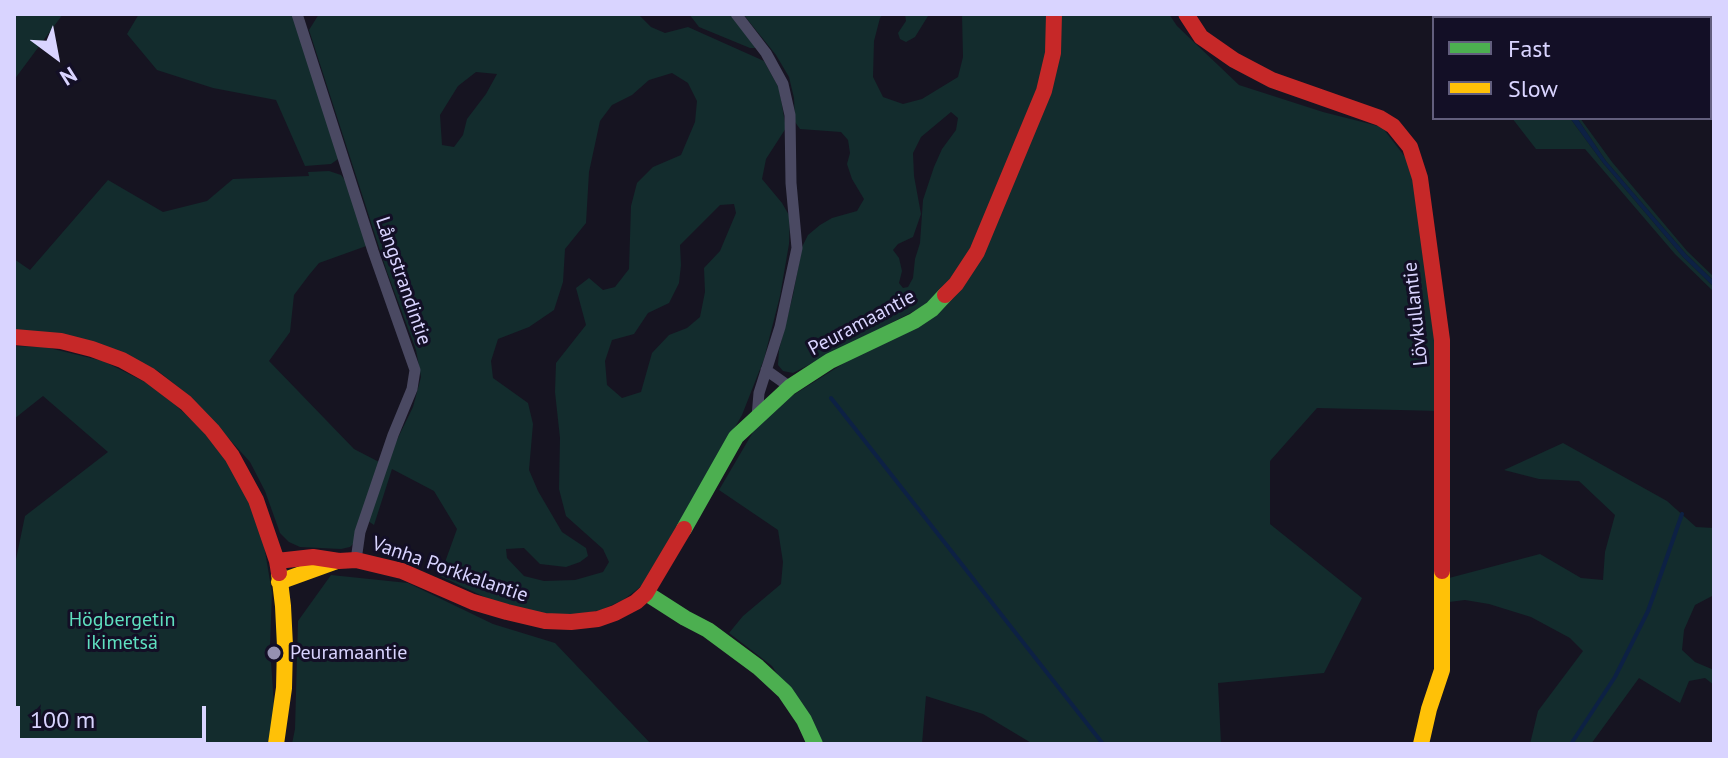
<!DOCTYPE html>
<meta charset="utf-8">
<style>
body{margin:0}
#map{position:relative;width:1728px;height:758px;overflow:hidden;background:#161421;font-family:"PT Sans",sans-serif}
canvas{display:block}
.frame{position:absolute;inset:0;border:16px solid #d9d4ff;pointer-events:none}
.legend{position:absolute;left:1432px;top:16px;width:280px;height:104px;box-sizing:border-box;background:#130f26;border:2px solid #625e7d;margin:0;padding:10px 14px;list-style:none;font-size:24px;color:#d9d4ff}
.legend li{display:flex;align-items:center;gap:16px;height:40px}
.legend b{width:40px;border:2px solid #625e7d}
.north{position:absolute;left:16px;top:16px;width:80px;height:80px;-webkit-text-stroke:6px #130f26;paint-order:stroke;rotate:148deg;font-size:22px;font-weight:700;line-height:32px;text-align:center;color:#d9d4ff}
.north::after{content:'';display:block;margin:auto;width:28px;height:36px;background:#d9d4ff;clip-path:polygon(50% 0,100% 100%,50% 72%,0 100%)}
.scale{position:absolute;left:16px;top:706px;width:190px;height:36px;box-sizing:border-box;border:4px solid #d9d4ff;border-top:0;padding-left:10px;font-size:24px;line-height:28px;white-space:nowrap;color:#d9d4ff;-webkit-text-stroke:6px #130f26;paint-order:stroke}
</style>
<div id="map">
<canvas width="1728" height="758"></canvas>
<div class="frame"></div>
<ul class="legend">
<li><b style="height:10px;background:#4caf50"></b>Fast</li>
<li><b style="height:10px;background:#ffc107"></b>Slow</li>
</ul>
<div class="north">N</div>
<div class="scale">100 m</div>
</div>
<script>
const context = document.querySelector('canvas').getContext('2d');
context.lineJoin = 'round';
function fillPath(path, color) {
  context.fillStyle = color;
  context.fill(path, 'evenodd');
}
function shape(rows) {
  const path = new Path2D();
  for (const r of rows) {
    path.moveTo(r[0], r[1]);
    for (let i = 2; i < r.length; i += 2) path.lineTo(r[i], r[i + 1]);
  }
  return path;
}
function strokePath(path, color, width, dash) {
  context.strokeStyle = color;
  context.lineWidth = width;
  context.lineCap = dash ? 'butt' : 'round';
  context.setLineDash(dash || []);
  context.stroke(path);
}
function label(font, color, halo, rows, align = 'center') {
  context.font = font + ' "PT Sans",sans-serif';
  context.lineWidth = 6;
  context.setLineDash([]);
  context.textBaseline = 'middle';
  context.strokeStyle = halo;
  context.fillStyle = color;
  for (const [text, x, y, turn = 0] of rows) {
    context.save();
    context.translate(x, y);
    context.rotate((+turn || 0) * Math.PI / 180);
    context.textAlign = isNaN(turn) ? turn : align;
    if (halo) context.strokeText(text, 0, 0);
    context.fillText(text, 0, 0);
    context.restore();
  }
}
const green = shape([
 [14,14,63,14,14,80],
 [139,14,294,14,341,157,331,164,305,166,276,100,213,88,157,70,127,34],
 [319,14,638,14,651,27,665,33,688,27,764,61,779,88,786,128,766,159,762,179,782,203,790,217,789,244,780,296,764,359,742,415,707,476,643,585,623,600,601,610,575,615,546,615,491,600,440,576,457,529,434,491,392,469,374,525,368,521,391,452,413,407,421,377,416,350,387,272,309,30],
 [476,72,497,74,486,94,467,119,463,135,454,147,442,145,440,115,458,86],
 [672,73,688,83,697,101,695,122,681,155,653,167,637,183,631,206,629,269,615,287,603,290,589,278,576,288,586,325,556,363,555,392,560,438,559,489,566,516,603,549,609,562,603,572,575,580,544,581,524,576,507,558,506,549,524,548,540,564,566,567,580,562,588,556,586,548,562,532,538,491,529,470,533,424,528,403,493,378,491,361,498,339,529,327,554,310,563,282,565,249,586,223,589,172,600,121,612,105,632,95,649,80],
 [734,204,736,213,720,251,704,268,705,292,700,317,687,328,669,335,652,353,641,392,622,398,607,385,605,361,612,340,634,334,648,313,669,303,679,283,681,265,680,245,720,205],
 [689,14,730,14,756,48,750,48,699,27],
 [743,14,883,14,880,18,874,41,873,77,883,97,903,104,922,99,958,77,963,57,962,14,1048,14,1047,57,1042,79,974,243,952,282,928,304,793,373,783,371,778,365,779,350,793,295,802,247,808,235,820,225,832,218,857,211,864,199,852,179,847,164,850,153,848,140,841,132,800,129,795,122,794,98,789,77,776,55],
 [951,112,958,118,956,130,942,149,934,167,923,200,920,243,915,259,913,278,908,287,903,288,899,283,902,271,899,258,893,250,898,244,913,237,921,214,914,176,913,153,921,137],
 [905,14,931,14,928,16,915,37,906,42,900,39,898,33,906,21],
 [1062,14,1169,14,1177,26,1239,85,1323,112,1382,127,1412,166,1439,338,1440,411,1317,408,1270,461,1270,524,1362,598,1324,673,1218,683,1221,744,1033,744,983,714,926,696,922,744,819,744,814,730,772,666,729,633,743,616,781,584,783,562,778,530,719,490,753,432,779,404,852,358,934,315,982,256],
 [1512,118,1570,118,1603,163,1683,257,1714,287,1714,292,1675,254,1585,149,1536,149],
 [1577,118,1580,118,1612,162,1687,251,1714,277,1714,281,1686,254,1606,161],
 [329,171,341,175,349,185,369,245,319,263,309,275,294,295,290,332,269,361,354,449,381,463,354,543,350,547,341,549,300,547,289,542,280,533,265,491,250,462,192,398,158,371,117,350,14,330,14,259,30,270,108,180,163,212,207,201,233,179,309,176,308,172],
 [14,346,45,347,103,361,155,387,200,427,230,466,250,503,264,545,272,593,270,646,275,722,270,744,14,744,14,569,25,516,108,452,43,396,14,419],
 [1563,443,1667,501,1696,527,1714,528,1714,595,1695,605,1684,630,1682,650,1695,662,1714,670,1714,685,1705,678,1689,681,1680,703,1639,678,1591,744,1530,744,1538,711,1583,651,1570,638,1531,617,1489,604,1465,600,1449,602,1449,578,1540,554,1581,578,1603,580,1605,552,1615,515,1579,481,1539,479,1504,470],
 [331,575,408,583,493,624,555,643,651,744,292,744,295,729,298,621]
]);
const water = shape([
 [1570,118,1577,118,1606,161,1686,254,1714,281,1714,287,1683,257,1603,163]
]);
const stream = shape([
 [831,398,1103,744],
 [1571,744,1615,677,1648,611,1682,514]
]);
const street = shape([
 [297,14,373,251,415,370,412,389,393,435,360,532,356,560],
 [736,14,766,53,783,84,790,115,791,183,797,248,780,327,759,393,757,417],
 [766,370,790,387]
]);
const fast = shape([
 [684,529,736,437,790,387,830,361,914,321,932,309,945,295],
 [646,593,685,618,708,630,758,667,785,692,804,720,815,744]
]);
const slow = shape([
 [279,582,337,561],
 [276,744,284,688,285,646,283,606,279,573],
 [1421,744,1429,709,1442,670,1442,571]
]);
const jam = shape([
 [1186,14,1201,37,1234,60,1272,80,1380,118,1393,126,1410,147,1420,178,1442,340,1442,571],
 [945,295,956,284,977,252,1044,91,1053,53,1054,14],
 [14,337,61,341,92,349,122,360,149,375,186,403,212,430,232,456,256,500,277,561,279,573],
 [277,561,313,557,339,561,356,560,402,571,473,602,507,612,545,621,571,622,598,619,615,613,636,602,646,593,684,529]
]);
const markers = [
 [274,653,8,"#9591b1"]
];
const streetNames = [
 ["Långstrandintie",403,281,71],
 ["Lövkullantie",1416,314,-96],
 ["Peuramaantie",862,323,-28],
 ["Vanha Porkkalantie",450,570,19]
];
const parkNames = [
 ["Högbergetin",122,620],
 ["ikimetsä",122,643]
];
const poiNames = [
 ["Peuramaantie",290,653]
];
fillPath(green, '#132c2d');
fillPath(water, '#0d2144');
strokePath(stream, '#0d2144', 4);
strokePath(street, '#4a4962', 11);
strokePath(fast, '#4caf50', 16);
strokePath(slow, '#ffc107', 16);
strokePath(jam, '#c62828', 16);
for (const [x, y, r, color] of markers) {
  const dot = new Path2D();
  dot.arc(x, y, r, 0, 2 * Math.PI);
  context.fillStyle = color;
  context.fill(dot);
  strokePath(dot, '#130f26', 3);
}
label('20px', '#d9d4ff', '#130f26', streetNames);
label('20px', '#5fe0c0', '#130f26', parkNames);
label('20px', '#d9d4ff', '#130f26', poiNames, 'left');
</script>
